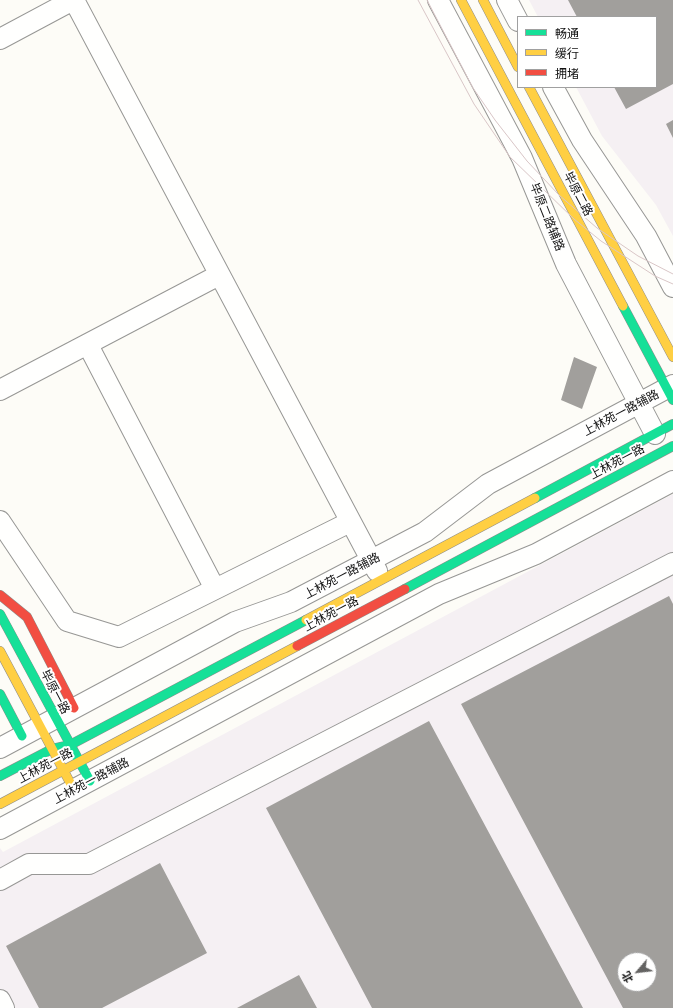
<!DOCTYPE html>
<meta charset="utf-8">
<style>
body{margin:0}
#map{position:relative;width:673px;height:1008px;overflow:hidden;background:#fdfcf7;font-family:"Playfair Display","Noto Sans SC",serif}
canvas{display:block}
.legend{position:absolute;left:517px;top:16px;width:140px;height:72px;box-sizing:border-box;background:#fff;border:1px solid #a0a0a0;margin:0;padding:5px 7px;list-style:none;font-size:12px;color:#111}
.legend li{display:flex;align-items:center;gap:8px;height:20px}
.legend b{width:20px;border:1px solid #a0a0a0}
.north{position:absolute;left:617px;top:952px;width:40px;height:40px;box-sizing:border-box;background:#fff;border:1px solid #a0a0a0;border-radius:50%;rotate:242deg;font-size:11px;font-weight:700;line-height:16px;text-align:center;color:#111}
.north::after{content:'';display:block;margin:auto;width:14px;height:18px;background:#646362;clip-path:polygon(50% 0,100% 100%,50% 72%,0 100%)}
</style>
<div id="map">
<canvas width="673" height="1008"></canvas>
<ul class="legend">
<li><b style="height:5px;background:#16e098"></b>畅通</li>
<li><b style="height:5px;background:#ffcf43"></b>缓行</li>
<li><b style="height:5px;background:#f24e42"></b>拥堵</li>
</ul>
<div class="north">北</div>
</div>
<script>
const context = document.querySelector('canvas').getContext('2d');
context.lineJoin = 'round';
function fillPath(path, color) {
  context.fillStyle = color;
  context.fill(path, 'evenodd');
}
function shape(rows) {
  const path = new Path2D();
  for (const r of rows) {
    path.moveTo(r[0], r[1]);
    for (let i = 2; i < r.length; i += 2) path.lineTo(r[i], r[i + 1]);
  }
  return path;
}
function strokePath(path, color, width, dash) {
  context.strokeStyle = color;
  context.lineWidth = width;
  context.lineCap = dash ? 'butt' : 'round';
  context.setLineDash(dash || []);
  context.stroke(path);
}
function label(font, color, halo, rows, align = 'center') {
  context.font = font + ' "Playfair Display","Noto Sans SC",serif';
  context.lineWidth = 4;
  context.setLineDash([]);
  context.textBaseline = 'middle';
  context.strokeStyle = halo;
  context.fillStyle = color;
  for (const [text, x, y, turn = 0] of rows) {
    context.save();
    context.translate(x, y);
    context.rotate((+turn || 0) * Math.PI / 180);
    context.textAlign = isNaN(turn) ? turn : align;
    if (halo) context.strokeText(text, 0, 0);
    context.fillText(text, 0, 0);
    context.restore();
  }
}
const industrial = shape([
 [529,0,673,0,673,236,656,205,602,136,576,87,656,87,656,17,538,17],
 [673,494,673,1008,0,1008,0,848,3,852],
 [625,960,649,960,649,984,625,984]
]);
const building = shape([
 [568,0,673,0,673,84,626,109,614,87,656,87,656,17,577,17],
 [673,120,673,138,666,124],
 [574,357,597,367,582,409,561,400],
 [669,596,673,604,673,1008,623,1008,461,704],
 [625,960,649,960,649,984,625,984],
 [429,721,583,1008,372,1008,266,808],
 [160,863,207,953,102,1008,39,1008,6,946],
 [299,975,317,1008,237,1008]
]);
const street = shape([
 [74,0,377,571],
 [438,0,522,158,566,264,655,434],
 [507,0,518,21],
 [0,39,73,0],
 [553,87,582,140,646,236,673,287],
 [88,345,215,589],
 [0,390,219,275],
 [0,521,67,621,119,637,350,522],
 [0,748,235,622,291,602,425,532,488,484,673,385],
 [0,829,439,594,536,554,673,481],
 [0,880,29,864,89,864,673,563],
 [0,1000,4,1008]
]);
const fast = shape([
 [623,306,673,400],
 [535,498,673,424],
 [405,589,673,446],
 [0,614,90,781],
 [0,694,22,736],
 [0,776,52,749,70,745,306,620]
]);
const slow = shape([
 [461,0,623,306],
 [483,0,518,67],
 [529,87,673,357],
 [306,620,535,498],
 [0,651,74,790],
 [0,804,297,646]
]);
const jam = shape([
 [0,595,27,617,74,708],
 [297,646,405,589]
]);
const tram = shape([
 [418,0,474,104,510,157,574,219,601,241,655,276,673,284],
 [427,0,473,88,495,120,527,161,559,195,597,228,638,256,673,274]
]);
const streetNames = [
 ["毕原二路",578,194,62],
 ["毕原二路辅路",547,217,68],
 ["上林苑一路辅路",621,413,-28],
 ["上林苑一路",617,462,-28],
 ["上林苑一路辅路",342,576,-28],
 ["上林苑一路",331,614,-28],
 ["毕原一路",55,692,62],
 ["上林苑一路",45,766,-28],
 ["上林苑一路辅路",91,781,-28]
];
fillPath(industrial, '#f5f0f3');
fillPath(building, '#a19f9c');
strokePath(street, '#979795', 22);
strokePath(fast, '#8e8d8b', 10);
strokePath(slow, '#8e8d8b', 10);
strokePath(jam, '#8e8d8b', 10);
strokePath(street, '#fffffe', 20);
strokePath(fast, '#16e098', 9);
strokePath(slow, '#ffcf43', 9);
strokePath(jam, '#f24e42', 9);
strokePath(tram, '#d9c6c7', 1);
label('12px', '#111', '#fff', streetNames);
</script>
